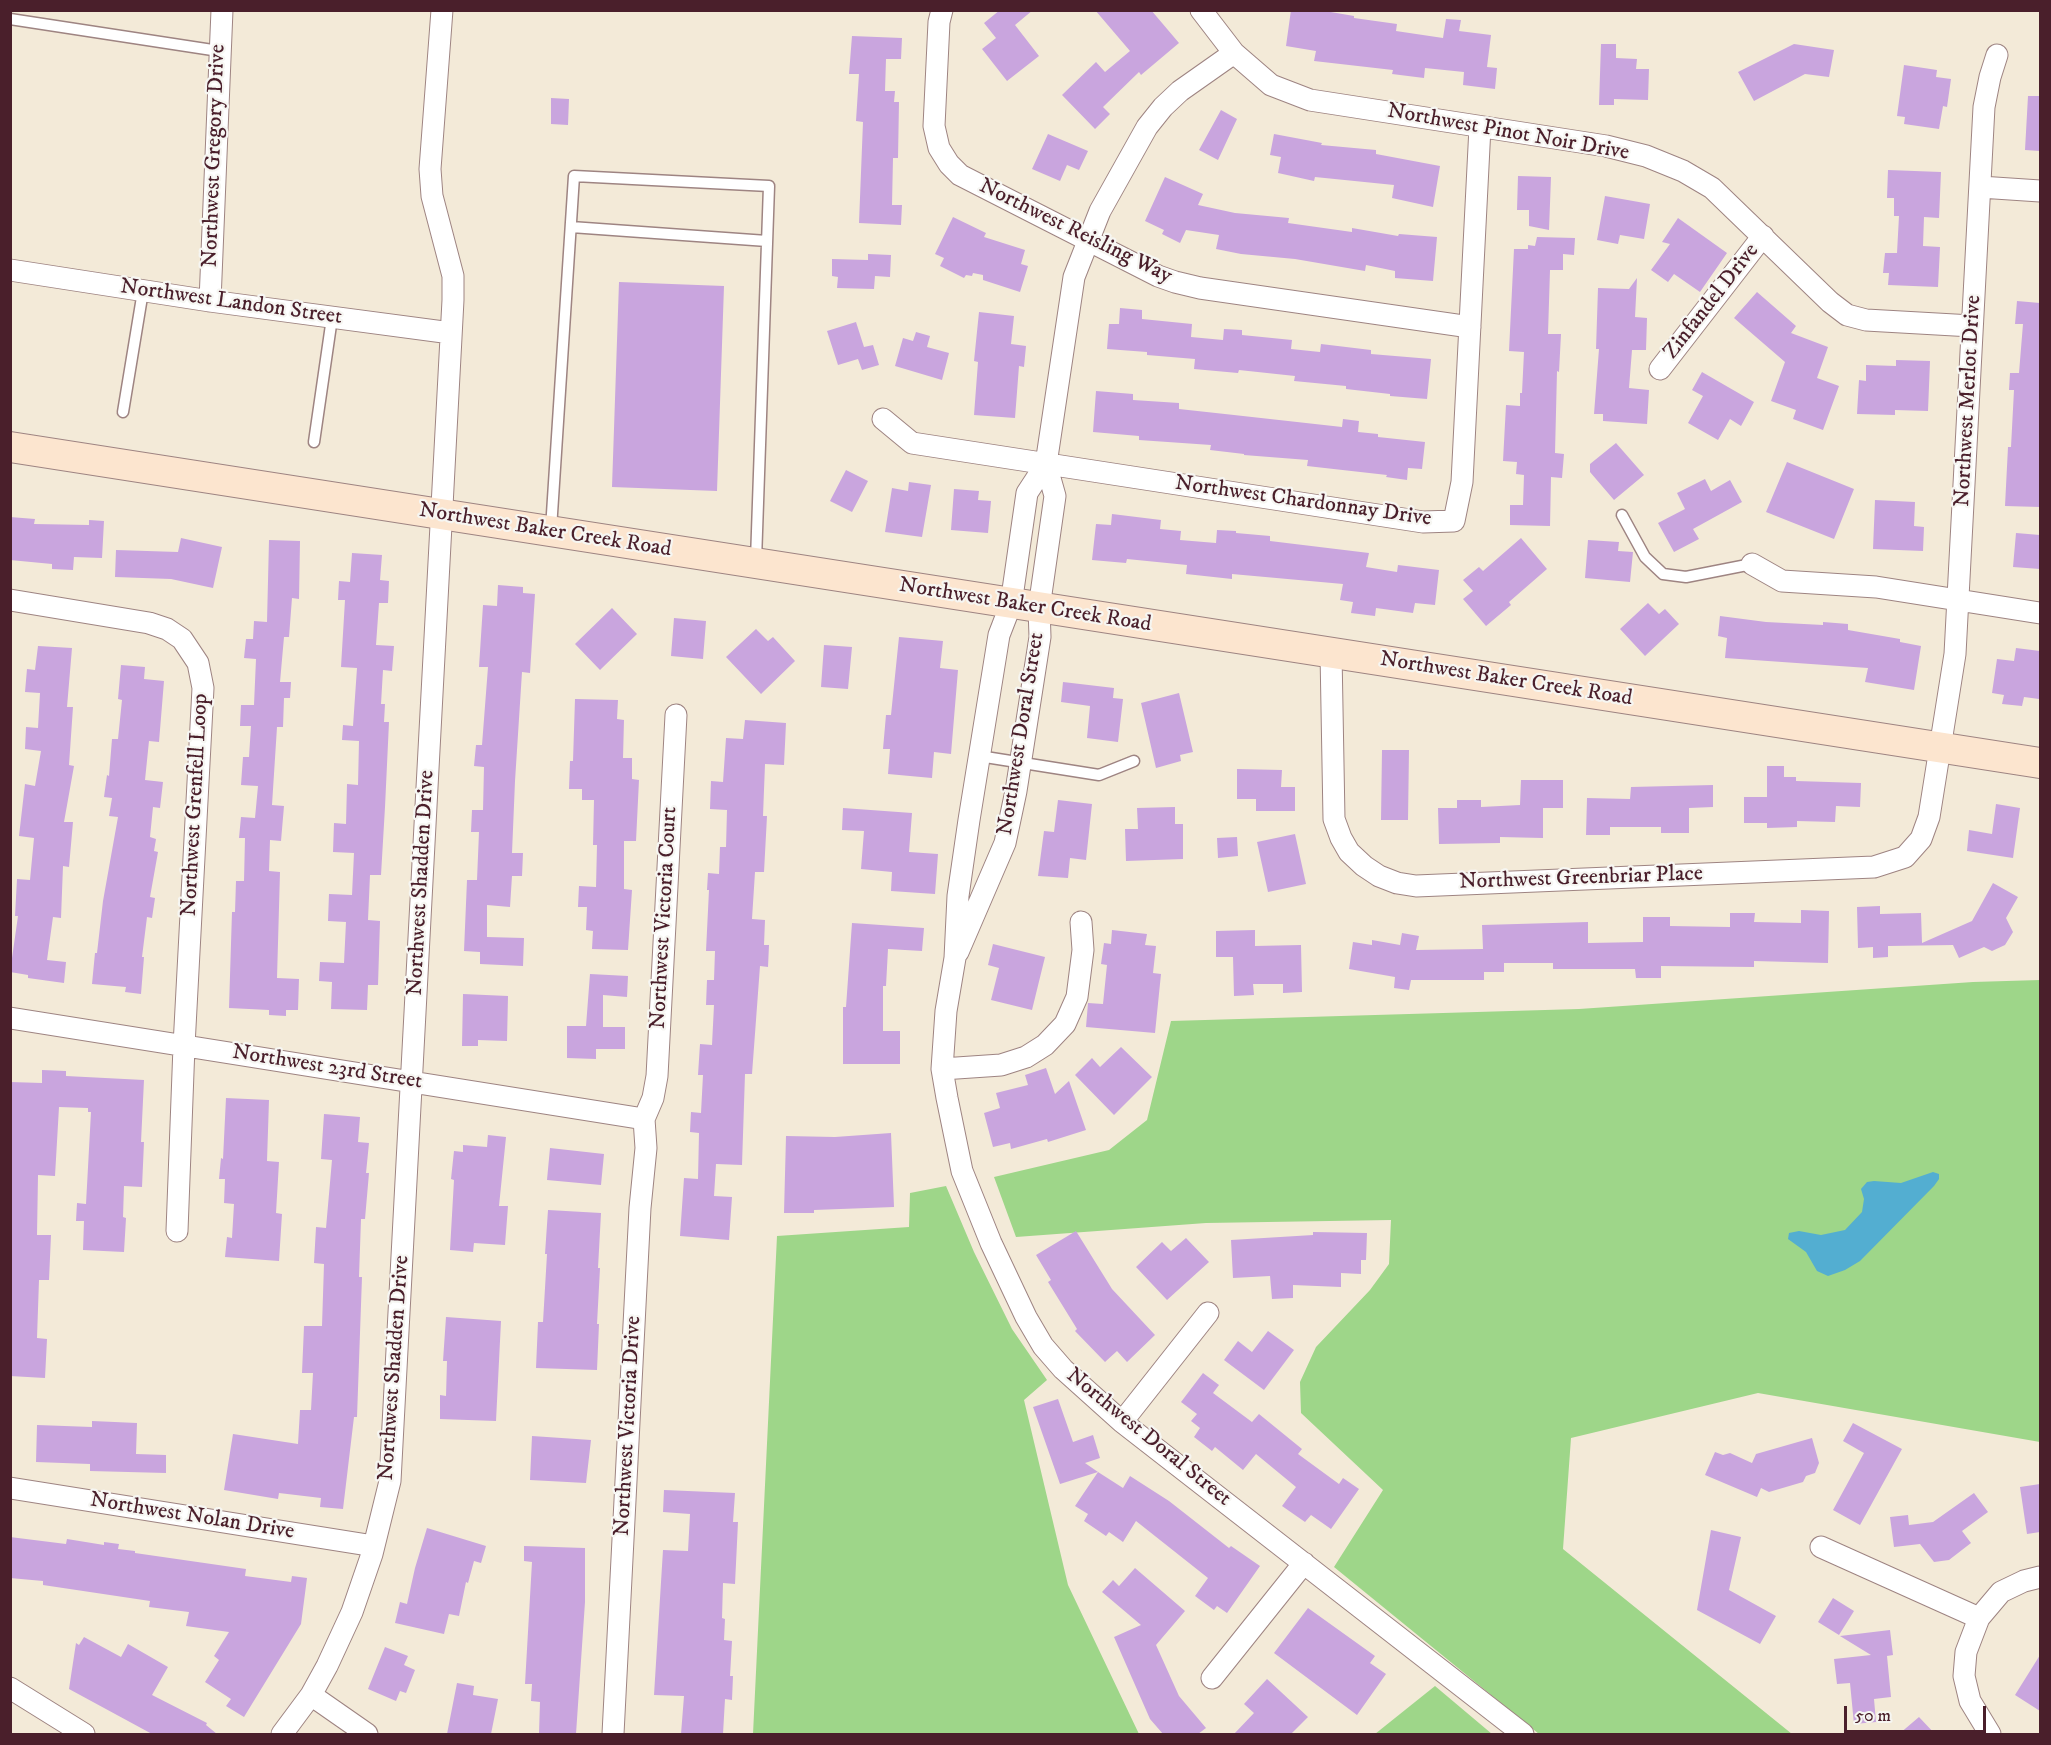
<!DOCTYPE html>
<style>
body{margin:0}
#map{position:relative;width:2051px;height:1745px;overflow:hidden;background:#f3ead8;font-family:"IM FELL DW Pica",serif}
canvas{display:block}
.frame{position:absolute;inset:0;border:12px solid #4a1f2b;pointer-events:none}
.scale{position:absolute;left:1844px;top:1706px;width:142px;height:27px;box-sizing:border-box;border:3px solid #4a1f2b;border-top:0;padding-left:8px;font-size:18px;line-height:21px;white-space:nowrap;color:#4a1f2b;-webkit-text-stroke:4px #f6f6f2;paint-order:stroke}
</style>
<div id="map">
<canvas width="2051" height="1745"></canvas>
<div class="frame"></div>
<div class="scale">50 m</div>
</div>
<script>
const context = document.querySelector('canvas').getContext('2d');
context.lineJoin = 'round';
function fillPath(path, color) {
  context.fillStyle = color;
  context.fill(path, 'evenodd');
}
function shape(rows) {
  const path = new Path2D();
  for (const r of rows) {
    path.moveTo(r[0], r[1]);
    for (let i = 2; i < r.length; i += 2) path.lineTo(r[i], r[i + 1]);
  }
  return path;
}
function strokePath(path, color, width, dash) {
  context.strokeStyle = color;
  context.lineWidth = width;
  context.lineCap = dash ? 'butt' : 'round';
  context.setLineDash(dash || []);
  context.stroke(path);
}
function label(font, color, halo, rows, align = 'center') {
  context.font = font + ' "IM FELL DW Pica",serif';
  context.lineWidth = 4.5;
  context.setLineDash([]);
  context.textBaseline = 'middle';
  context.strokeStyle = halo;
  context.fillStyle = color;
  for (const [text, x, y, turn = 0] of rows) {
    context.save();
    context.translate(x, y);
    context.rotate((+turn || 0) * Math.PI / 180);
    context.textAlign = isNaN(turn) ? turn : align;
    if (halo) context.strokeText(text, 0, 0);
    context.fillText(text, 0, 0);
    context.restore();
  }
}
const green = shape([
 [2040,980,2040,1442,1758,1393,1571,1438,1563,1549,1792,1734,1539,1734,1334,1567,1383,1490,1301,1413,1300,1382,1316,1347,1370,1290,1389,1264,1391,1220,1206,1223,1016,1237,994,1177,1109,1150,1147,1120,1171,1021,1579,1009,1973,982],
 [946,1186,974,1252,1012,1329,1047,1380,1024,1400,1068,1585,1139,1734,753,1734,777,1236,909,1227,910,1193],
 [1435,1686,1492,1734,1375,1734]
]);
const water = shape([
 [1933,1172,1939,1174,1939,1179,1934,1186,1860,1261,1845,1270,1828,1276,1817,1271,1806,1252,1788,1239,1789,1233,1799,1231,1821,1235,1845,1230,1862,1212,1864,1199,1861,1189,1867,1182,1874,1181,1901,1183]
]);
const building = shape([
 [1000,10,1033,10,1015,25,1039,56,1007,81,982,49,996,38,984,23],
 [1095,10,1151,10,1179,43,1141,75,1139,72,1103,107,1110,114,1095,129,1062,95,1096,62,1105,72,1130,51],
 [1291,10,1319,10,1354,16,1354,18,1397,24,1396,31,1443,38,1446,19,1461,20,1459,31,1491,35,1487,67,1497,68,1495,89,1463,85,1464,72,1425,68,1424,78,1392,74,1393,70,1314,61,1316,51,1286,46],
 [852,36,902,38,901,59,886,59,885,91,895,91,894,102,899,102,898,158,893,158,892,205,902,205,901,225,859,223,863,122,856,121,859,74,849,74],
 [1601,44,1616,44,1616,58,1637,59,1636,69,1649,69,1648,100,1614,99,1614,105,1599,105],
 [1794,44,1834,50,1829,77,1805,74,1754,101,1738,72],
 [1904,65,1937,70,1936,77,1951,79,1947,107,1943,106,1939,129,1904,124,1905,117,1897,116],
 [2028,96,2040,96,2040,151,2025,150],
 [551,98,569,99,568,125,551,124],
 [1221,110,1237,119,1218,160,1199,150],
 [1048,134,1088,151,1079,170,1067,165,1060,181,1032,169],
 [1274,134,1322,143,1321,145,1376,150,1376,154,1440,166,1433,207,1392,198,1394,185,1315,177,1314,181,1278,173,1281,157,1270,155],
 [1888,170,1941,172,1939,218,1924,217,1923,246,1940,247,1938,287,1888,285,1889,273,1883,273,1885,253,1897,253,1899,216,1894,216,1894,198,1887,198],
 [1518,176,1551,177,1549,230,1529,226,1529,210,1517,210],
 [1165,177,1203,194,1198,205,1235,213,1289,218,1288,223,1352,232,1352,228,1398,236,1399,234,1437,237,1433,281,1395,278,1395,271,1366,265,1365,271,1295,259,1241,254,1216,249,1219,235,1186,230,1180,243,1162,234,1164,230,1145,221],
 [1605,196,1650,204,1644,239,1620,235,1618,244,1597,240],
 [953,217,986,233,984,237,1025,250,1021,264,1028,266,1020,292,983,280,983,275,973,273,972,276,966,275,964,278,940,266,944,258,935,254],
 [1678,218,1727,253,1700,292,1674,274,1668,282,1651,270,1670,244,1662,242],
 [1537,237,1575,238,1574,255,1563,254,1563,270,1550,270,1548,334,1561,334,1559,372,1557,371,1555,453,1564,454,1562,478,1551,477,1550,526,1510,525,1510,505,1523,505,1524,475,1516,474,1517,462,1503,461,1506,405,1520,406,1520,393,1522,393,1524,352,1509,351,1514,249,1528,249,1528,245,1535,246],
 [868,254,891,255,890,277,875,276,874,289,837,288,838,277,832,276,832,259,868,260],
 [1637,278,1635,317,1647,318,1646,350,1632,350,1629,388,1649,390,1647,424,1603,421,1603,414,1594,414,1599,349,1596,349,1598,288,1629,289],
 [619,282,724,286,717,491,612,487],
 [1757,292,1796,326,1791,333,1828,347,1817,378,1839,386,1823,430,1793,419,1796,410,1771,401,1785,362,1734,318],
 [2017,301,2040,303,2040,507,2005,506,2008,447,2011,447,2014,390,2009,390,2010,373,2019,373,2023,324,2015,324],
 [1120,308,1142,310,1142,319,1192,324,1191,337,1223,340,1224,329,1242,330,1242,335,1292,340,1291,349,1320,352,1321,344,1371,350,1371,354,1431,359,1427,399,1390,396,1390,394,1346,389,1346,386,1294,381,1295,376,1239,370,1238,373,1194,369,1195,359,1147,355,1147,352,1107,349,1109,324,1119,324],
 [979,312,1014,316,1011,344,1026,346,1024,367,1019,366,1015,418,974,415,978,362,974,361],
 [856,322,864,347,873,345,879,365,862,370,858,359,838,365,827,331],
 [916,332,930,336,927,347,949,353,942,380,895,366,903,338,913,341],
 [1896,360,1930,361,1928,411,1895,410,1895,415,1857,414,1859,380,1866,381,1866,365,1896,366],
 [1702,372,1754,402,1741,426,1730,419,1718,440,1688,423,1703,396,1692,390],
 [1096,391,1133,394,1133,400,1179,403,1179,409,1234,415,1342,427,1343,419,1359,421,1358,432,1378,434,1378,437,1425,442,1422,469,1408,468,1407,480,1386,477,1387,475,1307,466,1308,460,1244,455,1244,454,1210,450,1211,445,1139,440,1139,436,1093,432],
 [1616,443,1644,475,1614,500,1590,472,1590,464],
 [1787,462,1854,489,1834,539,1766,512],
 [846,470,868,481,852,512,830,501],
 [1705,479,1711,491,1730,480,1742,502,1693,529,1699,539,1674,552,1658,523,1685,509,1677,493],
 [909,482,931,485,922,537,885,532,892,488,908,491],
 [954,489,979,491,978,500,991,501,988,533,951,530],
 [1875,500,1915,502,1914,526,1924,527,1923,551,1873,549],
 [1112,514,1161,520,1160,529,1181,531,1180,540,1216,543,1217,530,1236,531,1236,533,1270,536,1270,541,1369,553,1366,567,1397,572,1398,565,1439,570,1435,605,1415,603,1413,613,1376,608,1375,616,1351,613,1353,602,1340,600,1343,584,1232,574,1232,579,1186,574,1187,565,1127,559,1126,563,1092,560,1096,524,1111,525],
 [10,517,35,519,34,524,89,525,89,520,104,521,102,558,74,557,73,570,52,569,52,564,10,560],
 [2016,533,2040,535,2040,569,2013,567],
 [181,538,222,547,213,588,171,579,115,577,116,550,178,552],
 [1521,538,1547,569,1509,602,1511,605,1486,626,1463,599,1473,591,1463,580,1479,567,1483,571],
 [269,540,300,541,299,599,292,598,289,637,284,637,280,682,291,682,290,698,284,698,283,727,277,727,272,805,284,806,281,841,270,840,269,871,280,872,277,978,299,979,298,1010,286,1010,286,1016,269,1015,269,1010,229,1008,232,912,235,912,236,881,244,881,245,838,239,838,241,817,255,818,258,786,241,785,243,757,249,757,251,726,240,726,241,705,254,705,256,659,244,658,246,639,253,639,254,621,267,622],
 [1588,540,1619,542,1618,551,1633,552,1630,582,1585,578],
 [352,553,382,555,380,580,389,581,388,603,379,603,376,645,394,646,392,671,383,670,381,704,385,704,384,722,389,722,385,807,381,875,370,875,368,920,380,921,378,985,368,985,367,1010,331,1009,332,982,319,981,320,962,344,963,346,922,328,921,329,894,352,895,354,853,333,852,334,823,346,824,347,784,358,785,359,741,342,740,343,725,353,726,357,668,341,667,345,600,338,600,339,581,350,582],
 [498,585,523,587,523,593,535,594,530,673,522,672,515,781,512,853,523,853,522,876,512,876,510,907,487,905,487,937,524,938,523,966,480,964,480,952,464,951,467,880,477,880,479,832,471,832,472,810,483,810,484,767,474,766,476,745,482,745,488,667,479,667,483,605,497,606],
 [1648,603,1659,614,1665,609,1679,624,1645,656,1620,629],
 [612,608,637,634,600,670,575,644],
 [1720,616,1766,622,1823,625,1823,622,1848,624,1848,630,1900,639,1900,642,1921,646,1914,690,1865,682,1868,668,1725,658,1727,638,1718,636],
 [674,618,706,621,703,659,671,656],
 [756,629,768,641,773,637,795,661,761,694,726,657],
 [899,637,943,641,940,668,958,670,951,754,934,752,932,778,888,774,890,749,883,749,886,715,891,715],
 [824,645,852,647,848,689,821,687],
 [38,646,72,648,67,707,73,707,69,765,74,766,64,822,73,822,69,867,63,866,61,918,53,917,47,960,66,962,64,983,28,978,28,975,10,972,18,916,15,916,17,879,30,880,34,838,19,836,25,784,35,786,41,751,25,749,26,727,38,728,40,693,25,692,27,669,35,670],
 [2016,648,2040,651,2039,699,2024,697,2022,706,2002,704,2004,695,1992,693,1997,659,2014,661],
 [121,665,145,667,144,679,164,681,159,742,149,741,145,780,163,782,160,808,153,807,150,837,156,839,154,851,158,852,150,897,155,898,152,918,147,917,142,957,144,957,141,994,125,992,126,987,92,984,95,953,97,953,103,901,118,817,109,816,112,798,104,797,107,775,109,776,112,739,118,739,122,700,118,699],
 [1063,682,1114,688,1113,698,1123,699,1118,742,1087,738,1090,706,1061,702],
 [1179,693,1193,752,1180,755,1181,761,1156,768,1141,703],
 [575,699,618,700,617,719,624,720,623,758,632,758,632,779,639,780,636,841,624,841,624,889,632,890,628,950,592,949,593,931,586,930,587,907,578,907,579,886,596,887,597,845,593,845,594,800,582,800,582,789,569,789,570,761,573,761],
 [745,720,786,723,784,765,765,764,763,816,767,816,764,872,755,872,752,919,765,920,764,945,769,945,768,967,760,966,752,1074,745,1074,742,1165,716,1164,714,1196,732,1197,729,1240,680,1236,684,1178,698,1179,699,1133,690,1132,691,1112,701,1113,703,1075,698,1075,700,1044,712,1045,714,1005,706,1005,707,980,714,980,715,951,706,951,709,890,707,890,708,873,719,874,720,847,726,847,727,810,710,809,711,781,723,782,726,738,743,739],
 [1382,750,1409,750,1408,820,1381,820],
 [1767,766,1784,766,1784,777,1796,777,1796,781,1861,783,1860,807,1836,806,1835,822,1797,821,1797,827,1767,828,1767,823,1744,823,1744,797,1767,797],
 [1237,769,1282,770,1281,787,1295,787,1295,811,1256,811,1256,799,1237,799],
 [1521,780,1563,780,1563,808,1543,808,1543,838,1500,837,1500,843,1439,844,1438,808,1457,808,1457,800,1481,800,1481,807,1520,805],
 [1713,785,1713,807,1689,808,1689,833,1661,833,1661,827,1610,827,1610,835,1586,835,1587,798,1630,799,1631,787],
 [1058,800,1092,804,1086,860,1070,858,1068,878,1038,876,1044,831,1054,832],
 [1996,804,2020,808,2013,858,1967,851,1969,830,1992,834],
 [1175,807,1175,824,1183,824,1183,859,1126,861,1125,829,1138,829,1137,808],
 [843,808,912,813,909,852,938,854,935,894,891,891,892,872,861,869,864,831,842,830],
 [1295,834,1306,884,1268,892,1257,842],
 [1237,837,1238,856,1218,858,1217,838],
 [1993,883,2018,897,2006,918,2013,932,2005,945,1992,951,1984,947,1959,958,1953,945,1888,946,1888,957,1873,958,1873,947,1858,948,1857,907,1880,906,1880,914,1921,913,1922,943,1972,921],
 [1801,910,1829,911,1828,963,1754,961,1754,967,1661,966,1661,978,1636,978,1635,969,1553,969,1553,963,1504,963,1504,972,1484,972,1484,980,1411,980,1409,990,1394,988,1395,977,1349,969,1353,942,1372,945,1372,940,1400,945,1402,933,1419,936,1416,950,1483,949,1482,925,1588,922,1588,943,1643,942,1643,917,1670,917,1670,926,1730,927,1730,913,1755,913,1754,922,1801,923],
 [852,923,924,928,922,951,888,949,886,986,883,986,883,1031,900,1031,900,1064,843,1064,843,1007,846,1007],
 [1112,930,1147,934,1145,945,1156,946,1153,973,1161,974,1155,1033,1086,1027,1088,1003,1103,1004,1107,965,1101,964,1104,943,1111,944],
 [1255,930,1255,946,1301,945,1302,992,1283,993,1283,984,1253,984,1254,995,1234,996,1233,957,1216,957,1216,931],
 [993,944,1045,957,1032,1010,991,1000,999,968,988,965],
 [590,974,628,976,627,997,603,995,603,1027,625,1027,625,1049,596,1049,596,1059,567,1058,567,1026,586,1026],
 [463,994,508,996,507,1041,478,1040,478,1046,462,1046],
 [1121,1047,1152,1077,1114,1115,1075,1075,1092,1058,1100,1067],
 [1046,1068,1055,1094,1069,1081,1086,1130,1048,1142,1047,1139,1011,1149,1010,1143,993,1147,984,1113,1000,1108,996,1093,1028,1085,1025,1075],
 [42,1070,66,1071,66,1076,144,1080,141,1142,144,1142,142,1187,124,1186,123,1217,126,1218,124,1252,83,1250,84,1221,76,1221,77,1203,86,1204,91,1112,88,1112,88,1108,59,1107,55,1176,38,1175,37,1235,51,1235,49,1280,39,1280,37,1338,47,1339,45,1378,10,1376,10,1082,42,1083],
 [226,1098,269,1100,267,1161,279,1162,276,1213,282,1214,279,1261,225,1257,227,1237,232,1238,234,1204,224,1203,225,1179,219,1179,221,1158,223,1159],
 [324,1114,360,1117,358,1142,369,1143,366,1173,369,1173,365,1219,361,1219,359,1277,362,1277,357,1417,354,1417,343,1509,320,1507,321,1498,279,1493,278,1499,224,1490,233,1434,298,1444,300,1410,311,1410,313,1373,302,1373,304,1326,322,1326,324,1264,314,1263,316,1227,326,1228,332,1160,321,1159],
 [891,1133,894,1207,814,1210,814,1213,784,1213,786,1136,835,1137],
 [488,1135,506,1137,499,1206,508,1206,505,1245,474,1243,473,1252,450,1250,454,1180,451,1179,454,1151,463,1152,463,1145,487,1147],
 [550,1148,604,1154,601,1185,547,1180],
 [548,1210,601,1213,598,1268,600,1268,597,1324,599,1324,597,1370,536,1368,538,1322,543,1322,547,1254,545,1254],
 [1076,1231,1112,1289,1155,1335,1127,1362,1117,1351,1105,1362,1075,1331,1077,1329,1048,1282,1051,1280,1036,1255],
 [1313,1232,1367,1233,1366,1260,1361,1260,1361,1274,1341,1273,1341,1287,1293,1285,1293,1298,1272,1299,1270,1276,1233,1278,1231,1240,1313,1235],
 [1186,1238,1209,1262,1167,1300,1136,1267,1162,1242,1171,1251],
 [446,1317,501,1321,496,1421,440,1419,440,1395,446,1396,447,1361,443,1361],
 [1268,1331,1294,1350,1264,1390,1224,1360,1238,1341,1252,1352],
 [1203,1373,1219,1385,1213,1393,1252,1422,1259,1414,1302,1449,1298,1454,1339,1484,1343,1478,1359,1489,1331,1529,1311,1515,1305,1522,1282,1506,1296,1487,1256,1454,1243,1470,1215,1447,1212,1451,1194,1437,1200,1428,1191,1421,1197,1414,1181,1402],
 [1058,1399,1073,1442,1093,1435,1100,1458,1085,1463,1098,1472,1060,1484,1033,1407],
 [92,1421,137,1423,136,1454,166,1455,166,1473,90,1471,90,1464,36,1462,37,1425,92,1427],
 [1853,1423,1902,1449,1860,1525,1833,1510,1864,1453,1843,1441],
 [532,1436,591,1440,586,1483,530,1480],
 [1812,1438,1819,1463,1815,1473,1806,1476,1803,1482,1769,1492,1761,1488,1757,1497,1705,1475,1715,1452,1723,1455,1730,1453,1752,1463,1756,1454],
 [1098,1472,1123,1488,1130,1476,1169,1501,1229,1548,1231,1546,1260,1566,1227,1613,1217,1606,1214,1610,1195,1596,1208,1578,1136,1521,1123,1542,1109,1532,1106,1536,1084,1521,1088,1514,1075,1506],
 [2040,1484,2040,1532,2027,1534,2020,1487],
 [664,1490,735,1493,733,1522,738,1522,735,1584,723,1583,722,1618,725,1619,724,1640,732,1641,730,1676,733,1676,732,1700,725,1699,723,1734,681,1734,684,1696,654,1695,663,1550,688,1551,690,1514,663,1512],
 [1974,1493,1988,1512,1962,1531,1971,1543,1949,1560,1934,1562,1920,1544,1894,1547,1890,1517,1908,1515,1909,1525,1933,1522],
 [427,1528,486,1546,481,1563,474,1561,468,1583,466,1582,459,1616,449,1614,444,1634,395,1623,400,1602,407,1604,415,1568],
 [1711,1530,1741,1537,1729,1590,1776,1616,1760,1644,1697,1610],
 [10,1537,66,1544,67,1539,104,1545,104,1542,119,1544,118,1549,135,1551,135,1553,246,1569,245,1576,291,1582,292,1576,307,1578,301,1624,244,1717,226,1706,231,1699,205,1682,219,1660,214,1656,229,1632,186,1626,189,1612,149,1607,150,1601,43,1585,43,1581,10,1578],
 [524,1546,585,1548,585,1602,576,1734,539,1734,540,1702,531,1701,532,1684,525,1684,532,1562,524,1561],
 [1135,1568,1185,1611,1156,1645,1179,1696,1206,1728,1198,1734,1163,1734,1150,1719,1114,1637,1141,1625,1102,1592,1113,1580,1119,1586],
 [1833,1598,1854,1611,1839,1635,1818,1622],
 [1308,1608,1375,1656,1370,1663,1386,1674,1357,1715,1274,1653],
 [1890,1630,1893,1655,1887,1656,1891,1697,1874,1699,1876,1722,1854,1724,1850,1683,1837,1684,1834,1659,1871,1655,1840,1636],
 [84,1637,121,1657,128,1644,168,1667,152,1695,207,1723,206,1725,217,1734,152,1734,69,1689,76,1643,79,1645],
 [385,1647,408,1656,404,1665,415,1670,406,1693,400,1691,396,1701,368,1689],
 [2040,1655,2040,1711,2015,1695],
 [1267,1679,1308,1717,1291,1734,1234,1734,1254,1713,1244,1704],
 [457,1683,474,1686,473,1695,498,1699,491,1734,447,1734],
 [1919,1717,1935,1734,1899,1734]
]);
const lane = shape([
 [10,19,219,51],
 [571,227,767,241],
 [123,412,143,291],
 [314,442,332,318],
 [1622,515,1645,557,1663,574,1686,577,1752,564],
 [551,529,574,176,769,186,756,560],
 [979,756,1099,775,1134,761]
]);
const street = shape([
 [942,10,939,22,934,126,939,148,949,164,960,175,1158,276,1175,282,1200,288,1470,327],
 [1201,10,1234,53,1271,85,1310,100,1606,146,1646,156,1683,171,1712,188,1830,302,1847,315,1866,320,1972,326],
 [1234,53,1180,91,1163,107,1147,127,1100,211,1074,277,1046,464,1027,493,1011,604,999,635,969,820,958,896,955,958,946,1011,942,1069,947,1098,962,1171,991,1243,1026,1317,1043,1346,1063,1369,1122,1422,1523,1734],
 [1980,187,2040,191],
 [10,270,210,301,451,333],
 [210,301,222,10],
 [1660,369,1763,236],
 [883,419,912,443,1423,522,1454,521,1462,482,1480,127],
 [1752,564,1782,581,1876,587,2040,613],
 [10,600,149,623,167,629,182,639,198,663,203,688,184,1046,177,1231],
 [1331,653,1334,819,1341,838,1349,852,1364,866,1379,876,1397,883,1416,886,1874,867,1905,857,1921,839,1929,817,1955,654,1984,107,1990,77,1997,55],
 [958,952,1005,843,1016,791,1040,637,1039,608,1055,496,1046,464],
 [10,1018,644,1119],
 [942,1069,1001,1065,1026,1057,1045,1045,1065,1024,1077,997,1083,950,1081,922],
 [1122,1422,1208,1313],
 [10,1488,374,1546],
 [1821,1547,1979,1618],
 [1212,1678,1304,1563],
 [10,1688,84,1734],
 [311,1695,367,1734],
 [282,1734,311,1695,327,1666,352,1612,372,1554,390,1481,453,300,453,276,432,196,430,169,442,10],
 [613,1734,640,1208,646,1148,644,1119,653,1098,657,1076,676,715],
 [1990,1734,1970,1701,1964,1676,1966,1652,1979,1618,2001,1592,2024,1581,2040,1577]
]);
const secondary = shape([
 [10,447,2040,763]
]);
const streetNames = [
 ["Northwest Pinot Noir Drive",1508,133,10],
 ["Northwest Gregory Drive",215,156,-88],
 ["Northwest Reisling Way",1075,232,26],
 ["Zinfandel Drive",1712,302,-52],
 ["Northwest Landon Street",231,303,8],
 ["Northwest Merlot Drive",1969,401,-87],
 ["Northwest Chardonnay Drive",1303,502,8],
 ["Northwest Baker Creek Road",545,531,9],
 ["Northwest Baker Creek Road",1025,606,9],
 ["Northwest Baker Creek Road",1506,680,9],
 ["Northwest Doral Street",1022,734,-81],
 ["Northwest Grenfell Loop",196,805,-87],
 ["Northwest Greenbriar Place",1581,879,-2],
 ["Northwest Shadden Drive",422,883,-87],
 ["Northwest Victoria Court",665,918,-87],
 ["Northwest 23rd Street",327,1068,9],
 ["Northwest Shadden Drive",395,1368,-86],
 ["Northwest Victoria Drive",629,1426,-87],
 ["Northwest Doral Street",1148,1438,39],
 ["Northwest Nolan Drive",192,1517,9]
];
fillPath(green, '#9ed689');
fillPath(water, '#53aed1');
fillPath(building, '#c9a5de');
strokePath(lane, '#9e8482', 13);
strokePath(street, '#9e8482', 23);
strokePath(secondary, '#9e8482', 32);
strokePath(lane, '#fff', 10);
strokePath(street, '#fff', 21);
strokePath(secondary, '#fce5cf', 30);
label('22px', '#4a1f2b', '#f6f6f2', streetNames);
</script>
